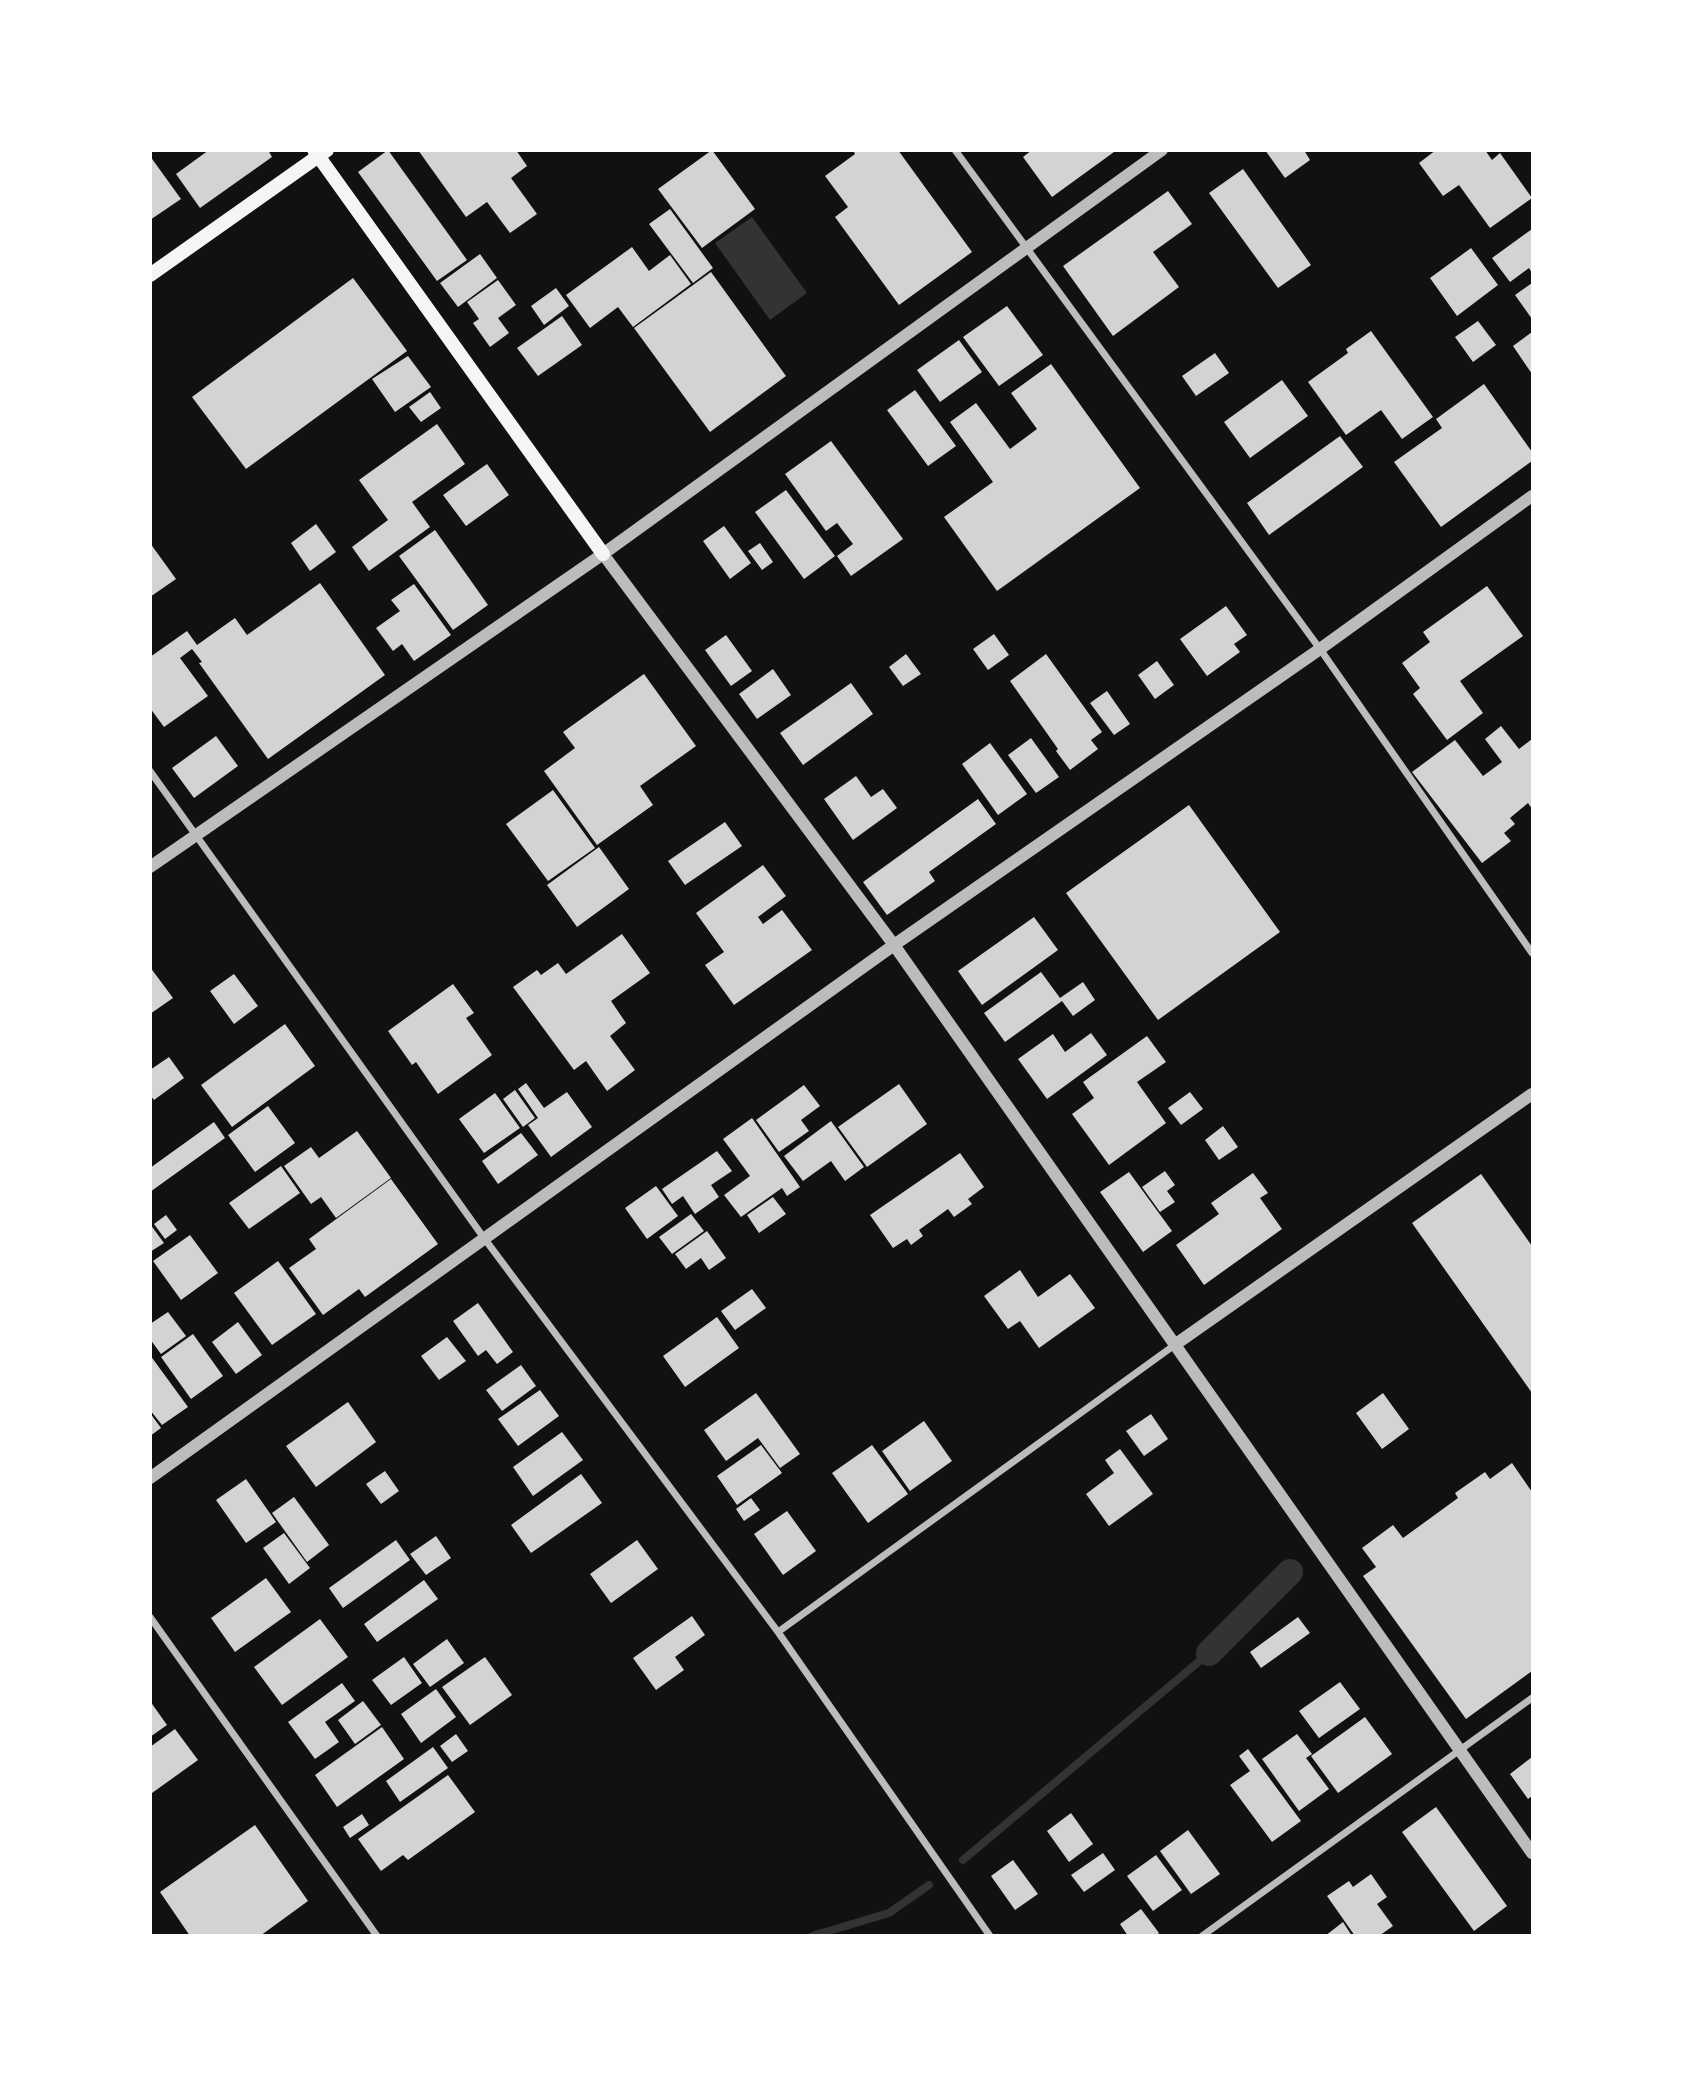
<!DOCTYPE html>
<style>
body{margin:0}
#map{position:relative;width:1683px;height:2086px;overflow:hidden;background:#111;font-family:"Titillium Web",sans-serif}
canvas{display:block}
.frame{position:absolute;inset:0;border:152px solid #fff;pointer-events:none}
</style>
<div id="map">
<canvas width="1683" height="2086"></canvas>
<div class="frame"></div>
</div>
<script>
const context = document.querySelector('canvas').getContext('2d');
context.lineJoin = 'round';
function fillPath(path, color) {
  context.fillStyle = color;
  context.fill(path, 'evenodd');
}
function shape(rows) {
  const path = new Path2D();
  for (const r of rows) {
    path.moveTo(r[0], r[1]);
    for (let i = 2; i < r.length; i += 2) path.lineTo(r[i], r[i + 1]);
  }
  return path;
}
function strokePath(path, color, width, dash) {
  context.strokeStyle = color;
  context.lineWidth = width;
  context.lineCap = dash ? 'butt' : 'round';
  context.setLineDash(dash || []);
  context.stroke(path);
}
const water = shape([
 [752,217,807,293,770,320,715,243]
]);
const stream = shape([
 [963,1860,1209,1653],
 [812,1936,889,1913,929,1885]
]);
const canal = shape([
 [1209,1653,1290,1572]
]);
const building = shape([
 [209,150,268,150,272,157,200,208,176,174],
 [388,150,467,260,437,281,358,172],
 [418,150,516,150,527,166,511,178,537,214,510,233,487,202,466,217],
 [712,150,755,209,702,248,658,189],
 [853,150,898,150,972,252,899,305,835,217,848,207,825,176,855,154],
 [1032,150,1113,150,1114,152,1052,197,1023,157],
 [1265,150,1304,150,1310,160,1285,178],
 [1436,150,1485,150,1492,160,1500,153,1532,198,1490,228,1459,185,1443,196,1419,163],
 [150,156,181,199,150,220],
 [1243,169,1311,265,1278,288,1209,193],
 [1168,191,1192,224,1153,252,1179,287,1113,336,1063,266],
 [670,209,713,268,693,283,649,224],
 [1532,229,1532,273,1529,268,1510,282,1492,258],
 [632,247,649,271,670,255,691,284,633,327,618,307,590,328,566,295],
 [1471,248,1498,285,1457,316,1430,278],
 [480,254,497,278,458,307,440,283],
 [711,272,786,376,710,432,634,328],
 [353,278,407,351,246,469,192,397],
 [498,280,516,305,498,318,509,333,490,347,473,323,479,319,467,302],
 [1532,283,1532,319,1515,295],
 [556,288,569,306,544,325,531,306],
 [1007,306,1043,355,999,386,963,337],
 [562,316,582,345,538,376,517,348],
 [1478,321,1496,345,1473,362,1455,337],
 [1371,331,1433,417,1402,439,1381,410,1346,435,1308,382,1348,353,1346,349],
 [1532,332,1532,374,1513,346],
 [959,340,982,372,940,402,917,370],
 [1215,353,1229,373,1196,396,1182,376],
 [408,356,431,387,395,412,372,379],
 [1051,364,1140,488,997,591,944,517,993,482,950,422,976,403,1010,449,1037,429,1011,393],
 [1282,380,1308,416,1250,458,1224,422],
 [1484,384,1532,452,1532,461,1441,527,1394,462,1442,428,1436,419],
 [915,390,956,446,928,466,887,410],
 [430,392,441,408,421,422,409,407],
 [437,424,465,464,412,502,430,527,369,571,352,547,388,520,359,480],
 [1340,436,1363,467,1269,535,1247,503],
 [831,441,903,539,851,576,837,556,853,544,837,523,826,531,785,474],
 [487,464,509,495,466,526,443,495],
 [786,490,835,556,804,579,755,512],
 [316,524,336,552,310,571,291,543],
 [724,526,751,563,730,579,703,541],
 [435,530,488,605,453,630,399,556],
 [150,543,176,579,150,597],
 [760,543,773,562,762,570,748,551],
 [320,583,385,675,268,759,199,663,202,662,192,649,180,658,208,696,164,727,150,708,150,657,187,631,197,645,235,618,247,635],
 [414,584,451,635,414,661,402,644,393,651,376,628,400,611,391,600],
 [1487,586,1523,636,1460,681,1483,713,1447,740,1413,694,1420,688,1402,663,1430,642,1423,632],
 [1226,606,1247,635,1234,644,1240,652,1207,676,1180,639],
 [994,634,1009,655,988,670,973,649],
 [726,635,752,671,731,686,705,650],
 [906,654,921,674,903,686,889,667],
 [1046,654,1102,732,1091,740,1098,749,1070,770,1056,751,1058,749,1010,681],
 [1157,661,1174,685,1155,699,1138,675],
 [773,669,791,695,757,719,739,694],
 [644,674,696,746,640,786,653,805,597,845,544,771,575,748,563,732],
 [851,683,873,714,803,765,780,733],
 [1107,691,1130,724,1114,735,1090,703],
 [1501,726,1519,749,1532,739,1532,809,1528,803,1510,818,1515,824,1504,833,1511,841,1482,863,1412,772,1455,740,1483,776,1502,762,1485,739],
 [216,736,238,766,194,798,172,768],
 [1031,738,1059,777,1036,793,1008,755],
 [990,743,1027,794,998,815,962,764],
 [856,776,871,797,883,789,897,808,853,840,824,799],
 [553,790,595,848,548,881,506,824],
 [978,799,996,824,929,872,935,881,887,915,863,882],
 [1189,805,1280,932,1158,1020,1066,893],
 [725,822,742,846,685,885,668,861],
 [599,847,629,889,577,927,547,885],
 [763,865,786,896,758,917,763,924,782,910,812,950,734,1005,705,965,724,952,696,913],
 [1034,917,1058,950,982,1005,958,971],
 [622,934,650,973,611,1001,626,1023,610,1036,635,1070,607,1091,586,1061,574,1070,513,987,537,970,541,975,558,963,566,974],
 [150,967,173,998,150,1014],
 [1041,972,1060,998,1083,982,1095,1000,1073,1016,1062,1001,1005,1042,984,1013],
 [234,974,258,1006,234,1024,210,991],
 [453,984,474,1013,466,1018,492,1055,438,1094,416,1062,412,1065,388,1031],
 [285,1024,315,1066,232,1127,201,1085],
 [1091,1033,1107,1055,1047,1099,1018,1059,1053,1034,1065,1052],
 [1147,1036,1166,1062,1137,1082,1166,1123,1109,1165,1072,1114,1094,1098,1083,1082],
 [169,1057,184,1078,154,1100,150,1095,150,1070],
 [526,1083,544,1108,567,1092,592,1127,551,1157,528,1125,538,1118,518,1089],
 [899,1084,927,1124,867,1167,838,1127],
 [804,1085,820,1106,801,1120,809,1131,779,1152,756,1120],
 [515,1090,535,1118,523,1127,503,1099],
 [1190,1092,1203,1109,1181,1125,1168,1108],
 [495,1093,520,1128,484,1153,459,1119],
 [268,1106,295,1143,255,1172,228,1135],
 [752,1118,800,1187,787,1196,782,1188,741,1217,724,1195,750,1176,723,1139],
 [831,1121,864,1167,845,1181,831,1161,803,1181,784,1156],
 [214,1122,225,1138,150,1192,150,1168],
 [1223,1126,1238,1147,1219,1160,1205,1140],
 [357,1131,391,1178,336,1218,321,1197,311,1204,284,1166,311,1147,319,1158],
 [521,1133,538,1155,498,1184,482,1161],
 [717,1151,732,1171,711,1185,719,1197,695,1214,683,1196,672,1204,662,1189],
 [960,1153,984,1187,968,1199,972,1204,954,1217,948,1209,919,1230,923,1236,911,1245,907,1239,893,1248,870,1215],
 [281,1166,300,1193,249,1229,229,1203],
 [1165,1171,1175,1185,1167,1191,1175,1202,1160,1212,1142,1187],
 [1129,1172,1172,1231,1143,1252,1100,1192],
 [1253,1173,1268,1193,1260,1198,1282,1229,1204,1285,1176,1245,1219,1214,1211,1203],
 [1481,1174,1532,1246,1532,1393,1412,1223],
 [391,1179,438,1244,365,1297,359,1289,323,1315,289,1268,316,1249,309,1239],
 [656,1186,678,1216,647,1239,625,1208],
 [773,1197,786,1214,759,1233,747,1215],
 [691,1214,704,1231,672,1254,659,1237],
 [166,1215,177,1230,165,1239,154,1224],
 [150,1224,164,1243,150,1252],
 [707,1231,726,1258,709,1270,701,1258,686,1269,675,1254],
 [190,1235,218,1273,181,1300,153,1261],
 [278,1261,316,1314,272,1345,234,1293],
 [1020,1270,1038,1297,1070,1274,1095,1308,1039,1348,1020,1321,1008,1329,984,1296],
 [752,1289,766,1308,735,1330,721,1311],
 [478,1303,513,1352,497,1364,486,1350,478,1356,453,1321],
 [168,1312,186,1336,161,1354,150,1339,150,1324],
 [717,1317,739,1348,685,1387,663,1356],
 [238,1322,262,1355,236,1374,212,1342],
 [193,1334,223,1376,191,1399,161,1357],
 [447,1337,466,1361,439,1380,421,1356],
 [150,1355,188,1407,162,1425,150,1410],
 [521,1365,536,1386,502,1411,486,1390],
 [540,1390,559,1416,518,1446,498,1419],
 [756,1393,800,1454,780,1468,758,1438,726,1461,704,1430],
 [1383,1393,1409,1429,1382,1449,1356,1413],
 [348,1402,376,1442,316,1487,286,1446],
 [150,1413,161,1428,150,1436],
 [1151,1414,1168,1439,1144,1456,1126,1431],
 [924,1421,952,1461,910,1491,882,1451],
 [562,1432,583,1460,533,1496,513,1467],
 [761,1445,782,1473,737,1505,717,1476],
 [872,1445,908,1494,868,1523,832,1473],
 [1120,1449,1153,1494,1109,1526,1086,1494,1114,1473,1105,1460],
 [1512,1463,1532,1492,1532,1671,1466,1719,1363,1576,1376,1567,1362,1548,1393,1525,1403,1538,1458,1498,1455,1493,1485,1472,1490,1479],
 [385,1471,399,1491,381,1504,366,1484],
 [581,1474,602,1503,531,1553,511,1525],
 [246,1479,276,1522,246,1543,216,1500],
 [294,1497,329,1545,307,1562,272,1513],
 [751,1498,760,1510,744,1521,736,1509],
 [787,1511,816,1551,783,1575,754,1534],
 [284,1533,310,1568,289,1584,263,1548],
 [436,1536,451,1558,426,1575,410,1554],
 [396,1540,410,1560,343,1608,329,1588],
 [637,1540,658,1569,611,1603,590,1574],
 [266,1578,291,1612,235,1652,211,1618],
 [424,1580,438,1599,377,1642,364,1624],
 [692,1616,705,1635,675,1657,684,1670,656,1690,633,1658],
 [1298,1617,1310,1633,1261,1668,1250,1652],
 [320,1619,348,1657,282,1705,254,1667],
 [447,1639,464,1663,430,1687,413,1664],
 [404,1657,422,1683,391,1705,372,1680],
 [485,1657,512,1695,470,1725,442,1687],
 [1340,1682,1360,1709,1319,1738,1299,1711],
 [342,1683,355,1701,325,1722,339,1742,315,1759,288,1722],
 [436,1689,456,1717,421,1743,401,1714],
 [150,1701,167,1725,150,1737],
 [363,1701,381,1725,355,1744,338,1720],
 [1365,1717,1392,1754,1338,1793,1311,1756],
 [382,1727,404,1759,337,1807,315,1775],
 [175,1729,198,1760,152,1793,150,1747],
 [456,1734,468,1751,452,1762,440,1746],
 [1297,1734,1312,1754,1306,1758,1329,1789,1299,1811,1262,1759],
 [433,1747,448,1768,400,1802,386,1781],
 [1248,1749,1301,1821,1272,1842,1230,1785,1250,1771,1239,1756],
 [1532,1757,1532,1796,1528,1799,1510,1774],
 [448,1775,475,1812,408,1860,403,1855,381,1871,358,1839],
 [1436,1807,1507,1906,1474,1931,1402,1832],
 [1071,1813,1093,1844,1069,1862,1047,1831],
 [362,1814,369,1825,350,1838,343,1827],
 [255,1825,308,1901,260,1936,190,1936,160,1892],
 [1188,1830,1220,1874,1191,1894,1160,1851],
 [1103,1853,1115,1870,1084,1892,1071,1875],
 [1156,1855,1182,1890,1153,1911,1127,1876],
 [1013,1860,1038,1894,1015,1910,991,1876],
 [1371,1874,1387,1897,1377,1904,1393,1926,1379,1936,1355,1936,1327,1896,1349,1881,1353,1887],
 [1141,1909,1159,1933,1156,1936,1128,1936,1120,1924],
 [1343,1922,1352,1936,1325,1936]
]);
const minor = shape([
 [955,150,1320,649,1532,953],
 [150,771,484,1238,778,1632,990,1936],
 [150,1617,377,1936],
 [778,1632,1176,1344],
 [1202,1936,1532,1698]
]);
const tertiary = shape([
 [603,554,894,945,1532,1853],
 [150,867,603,554,1162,150],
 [1176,1344,1532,1094],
 [150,1478,894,945,1320,649,1532,496]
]);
const secondary = shape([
 [314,150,603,554],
 [150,275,327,150]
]);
fillPath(water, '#333');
strokePath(stream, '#333', 8);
strokePath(canal, '#333', 26);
fillPath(building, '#d3d3d3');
strokePath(minor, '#bcbcbc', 7);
strokePath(tertiary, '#bcbcbc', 12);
strokePath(secondary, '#f5f5f5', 14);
</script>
